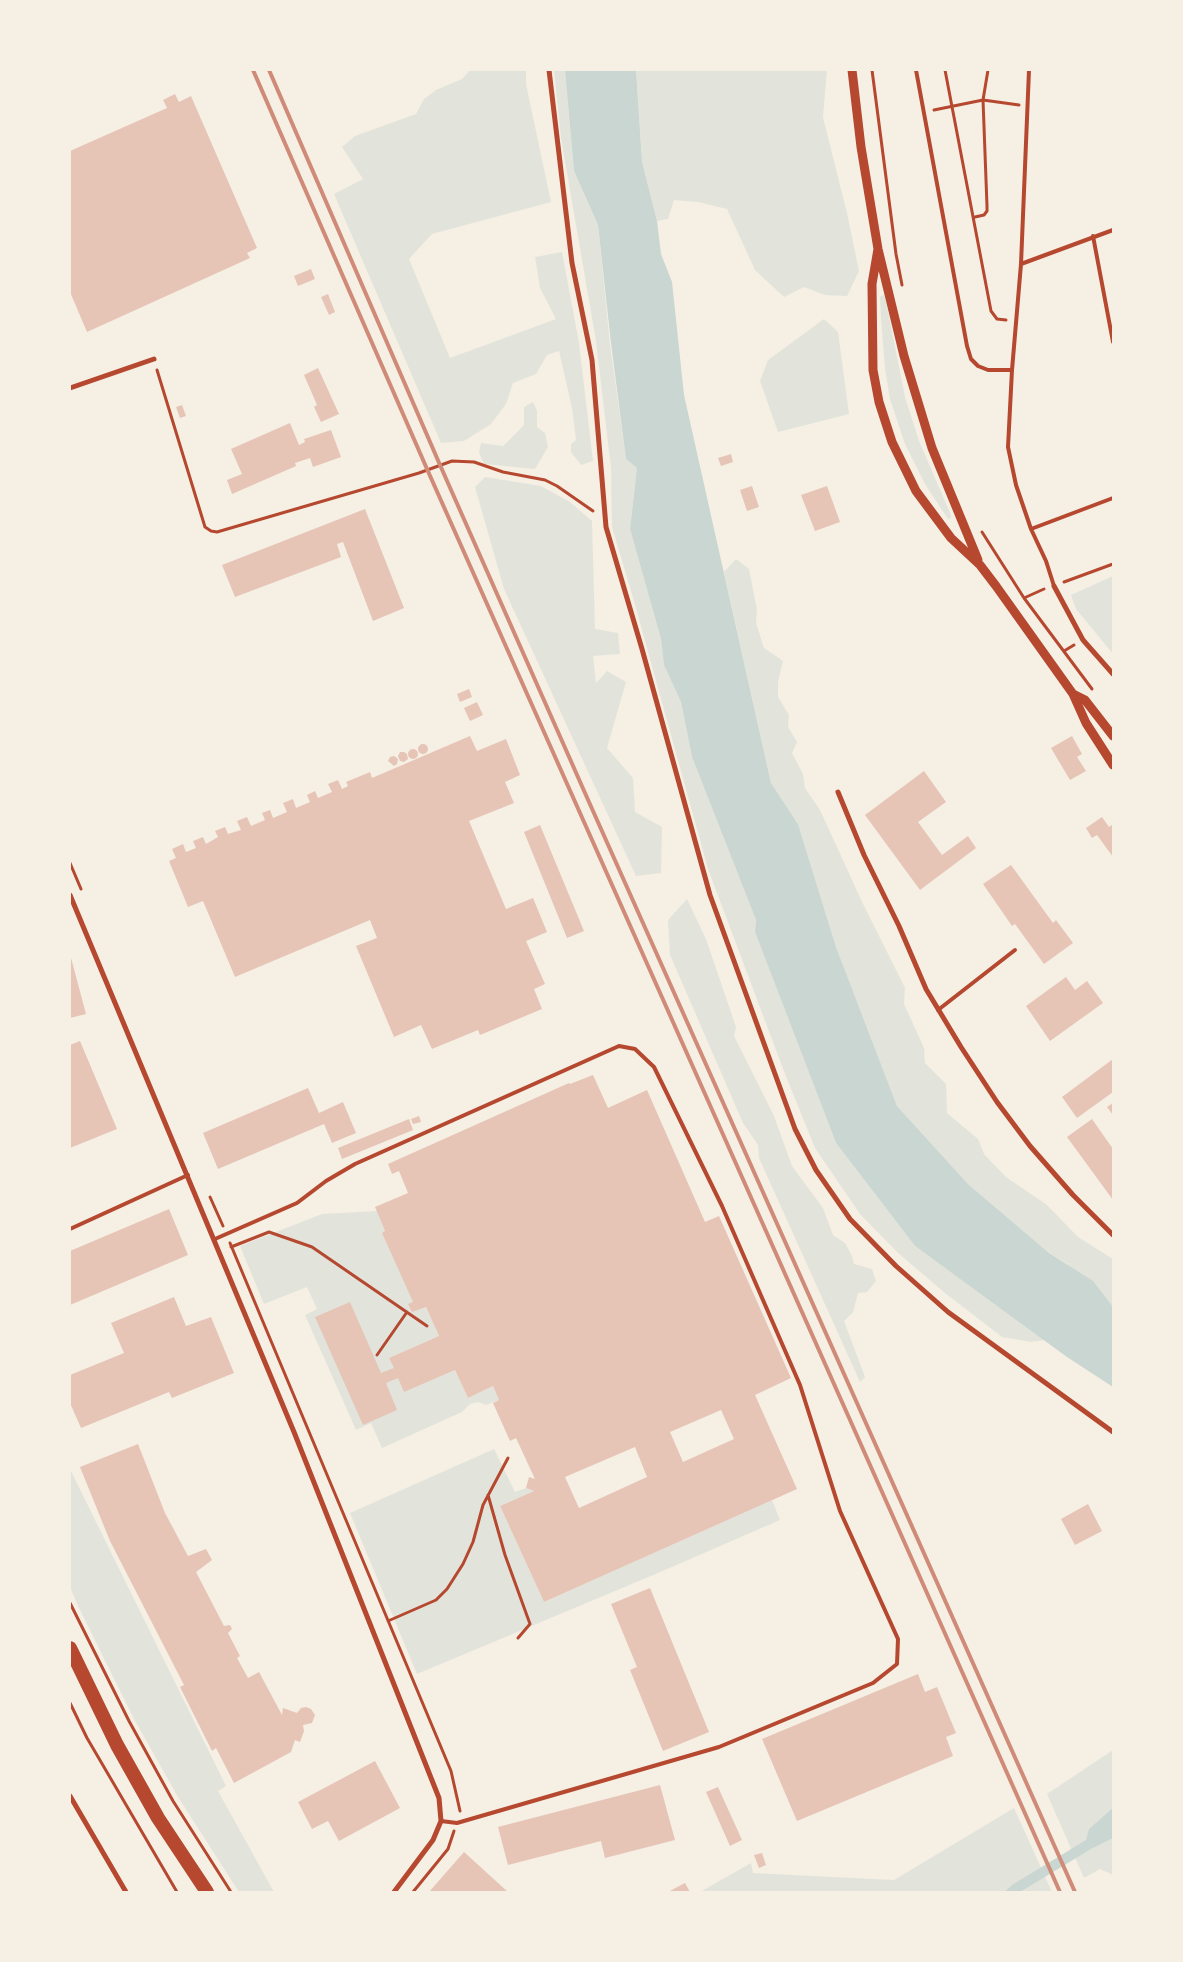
<!DOCTYPE html>
<style>
body{margin:0}
#map{position:relative;width:1183px;height:1962px;overflow:hidden;background:#f6efe4;font-family:"Golos Text",sans-serif}
canvas{display:block}
.frame{position:absolute;inset:0;border:71px solid #f6efe4;pointer-events:none}
</style>
<div id="map">
<canvas width="1183" height="1962"></canvas>
<div class="frame"></div>
</div>
<script>
const context = document.querySelector('canvas').getContext('2d');
context.lineJoin = 'round';
function fillPath(path, color) {
  context.fillStyle = color;
  context.fill(path, 'evenodd');
}
function shape(rows) {
  const path = new Path2D();
  for (const r of rows) {
    if (r.length === 3) {
      path.moveTo(r[0] + r[2], r[1]);
      path.arc(r[0], r[1], r[2], 0, 2 * Math.PI);
      continue;
    }
    path.moveTo(r[0], r[1]);
    for (let i = 2; i < r.length; i += 2) path.lineTo(r[i], r[i + 1]);
  }
  return path;
}
function strokePath(path, color, width, dash) {
  context.strokeStyle = color;
  context.lineWidth = width;
  context.lineCap = dash ? 'butt' : 'round';
  context.setLineDash(dash || []);
  context.stroke(path);
}
const green = shape([
 [470,70,526,70,526,84,551,202,432,234,409,259,450,358,556,319,540,288,535,257,562,252,579,343,593,461,581,465,571,452,571,444,576,440,572,408,559,351,547,355,536,374,513,383,506,404,491,424,464,441,441,443,334,194,363,179,342,147,355,136,416,114,424,99,436,90,462,79],
 [554,70,565,70,574,171,598,225,610,344,626,459,637,468,630,529,661,639,664,665,681,702,692,757,756,920,755,932,836,1143,915,1246,1045,1340,1031,1342,1002,1337,945,1293,898,1253,860,1214,815,1148,785,1074,708,869,634,601,612,527,611,468,596,341,561,138],
 [636,70,827,70,823,117,847,213,859,271,847,296,825,295,804,287,784,297,755,270,727,209,698,202,674,200,668,219,657,221,642,162],
 [883,295,885,297,905,397,919,441,951,515,951,518,948,519,925,484,905,444,890,399,885,369,881,318,880,297],
 [824,319,838,332,849,414,778,432,760,381,768,360],
 [533,402,537,411,537,427,545,433,548,447,535,469,484,464,479,452,481,443,503,446,524,425,524,407],
 [485,477,541,486,570,502,592,521,595,629,618,633,620,654,593,656,596,683,607,671,626,682,607,748,633,778,635,812,662,827,661,873,636,876,504,589,475,487],
 [736,559,749,569,757,610,756,623,764,648,783,661,778,682,778,697,789,715,788,727,797,742,792,753,803,774,805,788,820,810,863,904,905,988,904,1004,924,1048,925,1063,946,1084,947,1113,978,1139,984,1154,1006,1177,1047,1205,1078,1237,1113,1259,1113,1307,1067,1264,1049,1253,968,1184,897,1106,836,947,798,824,771,783,724,572],
 [1113,576,1113,654,1076,609,1071,595],
 [687,899,706,939,736,1027,734,1036,774,1116,792,1166,823,1208,833,1235,845,1243,852,1256,854,1264,872,1269,876,1281,867,1292,858,1293,853,1312,844,1321,865,1377,860,1382,759,1158,758,1145,743,1123,670,955,668,920],
 [377,1211,413,1302,409,1305,412,1311,426,1307,439,1336,390,1358,404,1391,455,1370,468,1398,493,1386,499,1400,486,1405,478,1402,470,1404,462,1412,382,1448,371,1423,356,1430,305,1315,317,1309,307,1287,264,1304,240,1246,322,1214],
 [494,1449,515,1492,526,1488,534,1491,500,1506,544,1602,772,1500,780,1520,658,1573,417,1674,350,1513],
 [70,1469,226,1786,218,1791,274,1892,239,1892,178,1797,134,1719,78,1606,70,1587],
 [1113,1750,1113,1875,1100,1869,1084,1878,1047,1794],
 [1014,1808,1052,1892,1017,1892,1012,1885,1004,1892,700,1892,751,1863,753,1873,894,1880]
]);
const water = shape([
 [565,70,636,70,642,162,657,221,661,254,672,282,684,395,771,783,798,824,836,947,897,1106,968,1184,1049,1253,1093,1281,1113,1307,1113,1387,1067,1357,915,1246,836,1143,755,932,756,920,692,757,681,702,664,665,661,639,630,529,637,468,626,459,611,343,598,225,574,171],
 [1113,1808,1113,1838,1091,1849,1020,1892,1004,1892,1012,1885,1086,1840,1089,1829]
]);
const building = shape([
 [175,94,179,102,191,96,257,248,247,253,250,258,87,332,70,292,70,151,167,108,163,100],
 [311,269,315,279,298,286,294,276],
 [328,294,335,312,329,315,321,297],
 [318,368,339,414,321,422,314,407,317,405,304,375],
 [182,405,186,416,180,418,176,407],
 [290,423,299,445,305,442,304,439,331,430,341,457,313,467,310,458,295,463,296,466,232,494,227,480,242,474,231,449],
 [731,454,733,462,721,466,718,458],
 [752,486,759,507,747,511,740,490],
 [827,486,840,522,815,531,801,495],
 [365,509,404,608,373,621,343,542,337,544,341,557,235,597,222,565],
 [469,689,472,697,460,702,457,694],
 [477,702,483,715,470,721,464,708],
 [470,736,477,751,506,739,520,775,505,782,514,803,469,821,506,909,533,898,547,932,526,941,545,984,534,989,542,1009,480,1035,478,1030,432,1049,421,1025,394,1037,356,946,377,938,370,920,235,977,203,901,188,907,169,861,176,858,172,849,183,844,186,852,196,848,193,841,203,837,206,844,218,837,215,831,225,827,228,834,241,830,237,821,247,817,251,826,265,820,262,813,270,810,273,818,287,812,283,803,293,799,296,808,310,802,307,795,315,791,318,798,332,792,328,784,338,780,342,789,348,786,346,782,370,772,372,778],
 [1072,736,1082,754,1077,757,1086,771,1070,780,1051,748],
 [423,749,5],
 [413,754,5],
 [400,752,404,752,407,754,408,759,404,762,400,761,398,756],
 [394,756,398,759,397,764,394,766,388,761,390,757],
 [924,771,946,802,918,822,942,855,968,836,976,848,920,890,865,815],
 [1102,817,1109,827,1113,824,1113,857,1097,835,1092,838,1086,828],
 [540,825,584,931,567,938,524,832],
 [1011,865,1053,923,1056,920,1073,943,1044,964,1015,924,1012,926,983,884],
 [70,954,86,1014,70,1018],
 [1066,977,1075,990,1087,981,1103,1003,1050,1041,1026,1006],
 [80,1041,117,1129,70,1148,70,1045],
 [1113,1059,1113,1092,1077,1118,1062,1097],
 [593,1075,608,1108,647,1090,705,1222,719,1216,791,1378,755,1395,797,1489,544,1602,500,1506,534,1491,526,1488,529,1477,535,1479,516,1438,510,1441,493,1403,499,1400,493,1386,468,1398,455,1370,404,1392,398,1378,386,1383,397,1410,363,1425,315,1317,350,1302,381,1373,394,1368,389,1358,439,1336,426,1307,412,1312,408,1304,413,1302,382,1233,385,1231,375,1207,408,1193,399,1171,392,1174,388,1164,569,1083,570,1084],
 [721,1410,734,1439,683,1462,670,1432],
 [635,1447,647,1477,579,1508,565,1477],
 [308,1088,319,1113,343,1102,356,1133,332,1143,324,1124,218,1169,203,1133],
 [1113,1103,1113,1115,1107,1107],
 [419,1116,421,1122,413,1124,411,1119],
 [409,1119,413,1130,342,1159,338,1148],
 [1092,1119,1113,1149,1113,1200,1067,1137],
 [169,1209,188,1255,70,1305,70,1251],
 [174,1297,186,1326,211,1317,234,1373,172,1398,169,1392,81,1428,70,1403,70,1375,124,1353,111,1323],
 [138,1444,165,1513,188,1556,206,1549,212,1560,196,1572,224,1626,230,1625,232,1629,228,1633,240,1656,237,1658,248,1678,259,1672,282,1715,283,1708,297,1713,301,1708,306,1707,311,1709,315,1715,312,1723,303,1725,304,1731,300,1742,295,1740,291,1752,234,1783,216,1748,212,1751,180,1687,184,1685,110,1541,80,1467],
 [1088,1504,1102,1531,1075,1545,1061,1519],
 [650,1588,709,1732,663,1751,630,1670,637,1667,611,1604],
 [918,1674,925,1692,937,1687,956,1733,946,1737,953,1756,797,1821,762,1739],
 [375,1761,400,1808,339,1841,328,1821,312,1829,298,1802],
 [660,1785,675,1840,605,1858,601,1841,508,1865,498,1827],
 [718,1787,742,1840,730,1846,706,1792],
 [464,1852,508,1892,429,1892],
 [762,1853,766,1865,759,1868,754,1855],
 [685,1883,690,1892,668,1892]
]);
const path = shape([
 [872,70,896,254,902,285],
 [945,70,991,311,997,319,1006,320],
 [934,110,983,100,1019,105],
 [975,217,984,215,987,211,987,206,983,100,988,70],
 [157,370,205,527,211,531,217,532,419,473,452,461,474,462,503,472,545,480,557,486,593,511],
 [982,532,1024,598,1092,689],
 [1064,582,1113,564],
 [1024,598,1044,589],
 [1064,651,1074,645],
 [70,863,81,889],
 [210,1197,223,1226],
 [230,1243,451,1771,460,1811],
 [231,1247,269,1232,312,1247,427,1326],
 [377,1355,407,1312],
 [488,1495,505,1555,530,1624,518,1638],
 [70,1603,129,1721,173,1801,231,1892],
 [388,1621,436,1600,447,1589,463,1564,473,1542,483,1505,508,1458],
 [70,1703,87,1738,177,1892],
 [413,1892,448,1849,454,1831]
]);
const service = shape([
 [916,70,967,346,971,359,978,366,988,370,1012,370],
 [1029,70,1021,264,1012,370,1008,447,1016,485,1031,529,1046,561,1054,586],
 [1093,236,1113,342],
 [1021,264,1113,230],
 [1031,529,1113,498],
 [938,1010,1015,950],
 [70,1229,188,1175],
 [215,1239,297,1203,326,1181,355,1164,619,1046,635,1049,654,1067,722,1206,800,1385,840,1511,898,1639,897,1664,873,1683,719,1747,457,1823,441,1821]
]);
const minor = shape([
 [549,70,572,263,592,360,606,527,642,649,710,895,795,1129,816,1170,850,1219,896,1266,948,1312,1113,1432],
 [70,388,154,359],
 [1054,586,1083,640,1113,674],
 [838,792,864,855,899,926,926,989,961,1047,997,1102,1030,1146,1073,1195,1113,1235],
 [70,895,294,1432,439,1798,441,1821,433,1840,394,1892],
 [70,1796,126,1892]
]);
const tertiary = shape([
 [852,70,861,147,878,249,904,356,932,448,978,560],
 [878,249,872,284,873,370,879,402,892,442,916,491,951,538,980,565,996,586,1073,694,1086,723,1113,765],
 [1073,694,1085,700,1113,736]
]);
const trunk = shape([
 [70,1648,117,1745,158,1818,207,1892]
]);
const rail = shape([
 [253,70,427,469,1060,1892],
 [269,70,440,465,589,802,1075,1892]
]);
fillPath(green, '#e2e4dc');
fillPath(water, '#c9d6d2');
fillPath(building, '#e6c5b7');
strokePath(path, '#b5482f', 3);
strokePath(service, '#b5482f', 4);
strokePath(minor, '#b5482f', 5);
strokePath(tertiary, '#b5482f', 9);
strokePath(trunk, '#b5482f', 14);
strokePath(rail, '#cf8b77', 4);
</script>
